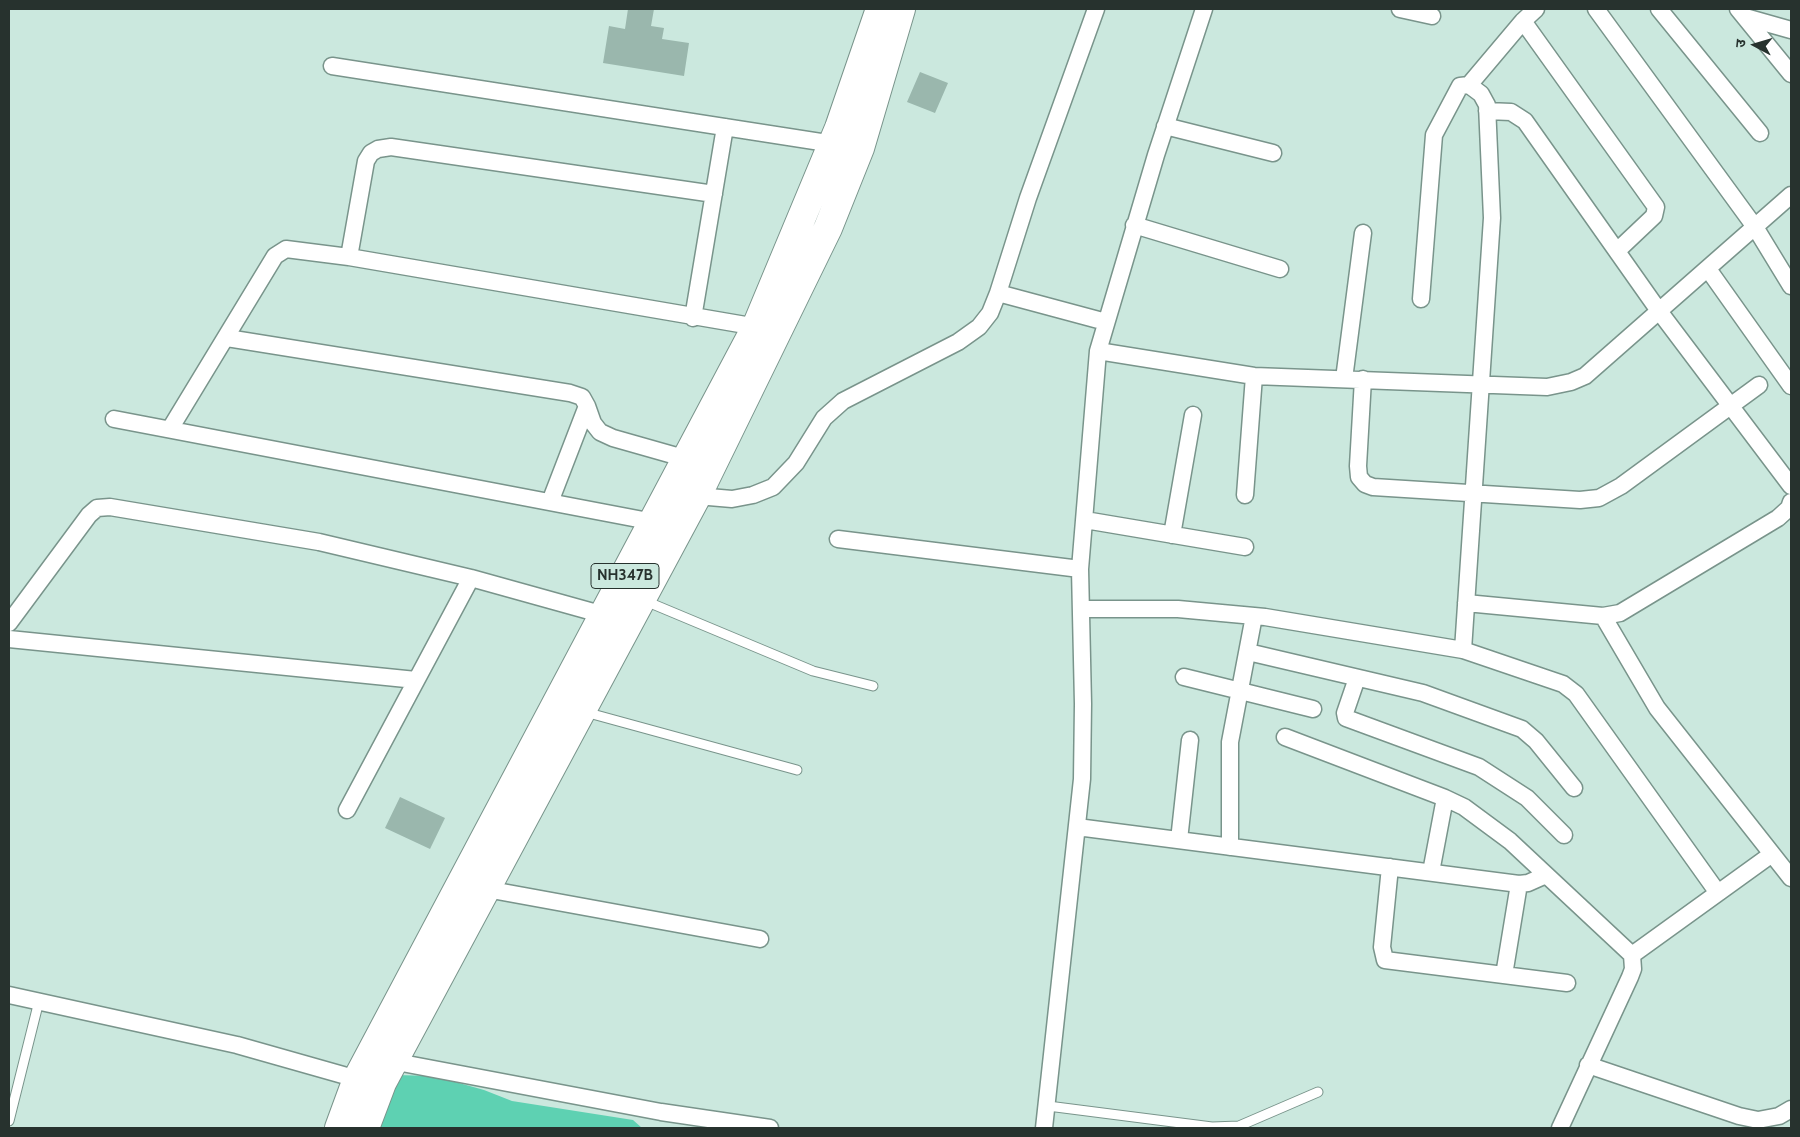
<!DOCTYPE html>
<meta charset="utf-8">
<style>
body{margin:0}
#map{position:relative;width:1800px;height:1137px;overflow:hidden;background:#cbe8de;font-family:Cabin,"Noto Sans Devanagari",sans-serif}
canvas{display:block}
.frame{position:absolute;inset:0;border:10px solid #27322e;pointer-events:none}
.north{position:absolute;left:1730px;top:20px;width:50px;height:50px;-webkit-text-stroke:4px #cbe8de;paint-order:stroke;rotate:276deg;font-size:14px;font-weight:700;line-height:20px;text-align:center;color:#27322e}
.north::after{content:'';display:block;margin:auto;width:18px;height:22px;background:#27322e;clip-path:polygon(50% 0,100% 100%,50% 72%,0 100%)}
</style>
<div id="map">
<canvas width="1800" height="1137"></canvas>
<div class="frame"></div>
<div class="north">उ</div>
</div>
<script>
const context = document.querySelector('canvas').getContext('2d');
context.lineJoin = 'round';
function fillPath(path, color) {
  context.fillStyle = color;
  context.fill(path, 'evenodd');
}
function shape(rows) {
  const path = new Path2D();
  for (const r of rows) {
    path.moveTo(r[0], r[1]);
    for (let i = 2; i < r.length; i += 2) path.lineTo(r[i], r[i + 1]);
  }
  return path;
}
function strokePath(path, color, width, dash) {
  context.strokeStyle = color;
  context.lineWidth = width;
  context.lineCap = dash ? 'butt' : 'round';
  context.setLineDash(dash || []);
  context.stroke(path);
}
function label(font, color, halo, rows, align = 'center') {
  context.font = font + ' Cabin,sans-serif';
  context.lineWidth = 4;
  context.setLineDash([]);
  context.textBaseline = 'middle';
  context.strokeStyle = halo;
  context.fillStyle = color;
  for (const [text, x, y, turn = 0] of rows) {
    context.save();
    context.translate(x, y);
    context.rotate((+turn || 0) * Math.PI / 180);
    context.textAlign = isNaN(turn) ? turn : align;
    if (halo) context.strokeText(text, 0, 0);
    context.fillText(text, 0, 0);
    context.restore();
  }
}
const green = shape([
 [395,1075,434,1076,484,1090,512,1101,633,1120,642,1128,369,1128]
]);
const building = shape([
 [628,9,654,9,651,26,664,28,662,39,689,43,684,76,603,63,609,26,625,29],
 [920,72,948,83,935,113,907,102],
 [400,797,445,818,430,849,385,828]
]);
const service = shape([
 [643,600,813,671,873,686],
 [585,712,797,770],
 [1048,1106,1212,1127,1239,1126,1318,1092],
 [9,1121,39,1001]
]);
const minor = shape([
 [1400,9,1432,16],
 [1596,9,1755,227,1791,286],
 [1659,9,1760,133],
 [1738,9,1791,74],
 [1745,17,1791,30],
 [1523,21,1656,207,1654,216,1617,251],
 [332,66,840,145],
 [1469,85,1523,21,1536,9],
 [1487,111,1511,112,1525,121,1659,311,1791,486],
 [1165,126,1273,153],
 [1134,225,1280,269],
 [349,257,366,161,371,153,378,149,391,147,714,194],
 [1708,269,1791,386],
 [998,293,1106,322],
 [1421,299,1434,135,1460,86,1469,85,1481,94,1487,105,1492,218,1463,650],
 [693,318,725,127],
 [227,338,570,393,582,397,587,406,593,423,600,432,613,438,687,459],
 [1098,351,1254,376,1547,387,1571,382,1585,376,1791,195],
 [1344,379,1363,233],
 [1363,379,1358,466,1359,477,1365,484,1373,487,1580,500,1599,498,1621,486,1759,385],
 [114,419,659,523],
 [170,429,275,256,286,249,349,257,763,328],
 [1245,495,1254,376],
 [697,496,732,499,753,495,773,487,796,463,824,418,843,401,958,342,979,327,990,313,998,293,1028,198,1096,9],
 [550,502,587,406],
 [1085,520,1245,547],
 [1172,535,1193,415],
 [838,539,1080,569],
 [1466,603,1603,616,1620,613,1778,518,1789,508,1791,502],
 [1081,609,1178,609,1265,617,1463,650,1563,684,1576,694,1718,893],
 [1603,616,1657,708,1791,878],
 [9,623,89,515,97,508,110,507,319,542,471,578,604,615],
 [9,639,416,680],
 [1248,652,1423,693,1522,729,1536,741,1574,788],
 [1184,677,1313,709],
 [1357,678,1345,713,1346,718,1479,767,1527,798,1564,835],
 [1285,737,1445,798,1464,807,1510,841,1632,955,1633,969,1630,977,1560,1128],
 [347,810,471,578],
 [1077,827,1519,884,1528,883,1546,875],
 [1179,840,1190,740],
 [1230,847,1230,742,1254,616],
 [1390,867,1382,947,1385,960,1567,983],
 [1431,872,1445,798],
 [486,889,760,939],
 [1632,955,1772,854],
 [1504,975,1519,884],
 [9,995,237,1045,357,1079],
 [386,1060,661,1112,770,1128],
 [1588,1065,1739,1116,1758,1120,1779,1116,1791,1109],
 [1044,1128,1082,779,1083,704,1080,569,1098,351,1156,155,1204,9]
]);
const trunk = shape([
 [339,1128,357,1079,756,327,839,128,880,9],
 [365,1128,382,1083,697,496,828,228,860,148,901,9]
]);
const shields = [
 [625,576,68]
];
const shieldNames = [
 ["NH347B",625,576]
];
fillPath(green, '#5ed1b2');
fillPath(building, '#9ab7ad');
strokePath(service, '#79948b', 11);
strokePath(minor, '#79948b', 19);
strokePath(trunk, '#79948b', 30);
strokePath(service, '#fff', 9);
strokePath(minor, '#fff', 16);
strokePath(trunk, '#fff', 28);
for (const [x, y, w] of shields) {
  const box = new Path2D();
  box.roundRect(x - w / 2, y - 12.5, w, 25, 4);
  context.fillStyle = '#cbe8de';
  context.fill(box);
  strokePath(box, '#27322e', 1);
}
label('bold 15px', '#27322e', null, shieldNames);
</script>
